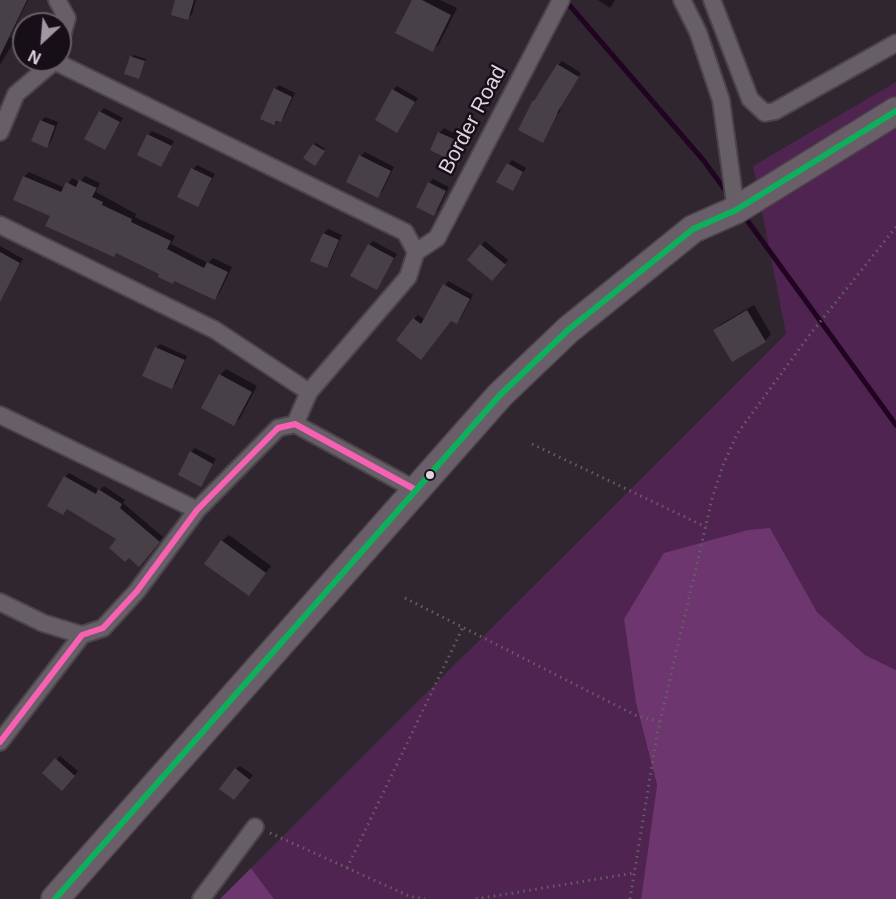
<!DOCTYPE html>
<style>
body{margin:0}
#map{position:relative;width:896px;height:899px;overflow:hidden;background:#302630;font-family:Helvetica,sans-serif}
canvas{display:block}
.north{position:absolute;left:12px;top:12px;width:60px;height:60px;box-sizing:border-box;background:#170f17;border:2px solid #675d67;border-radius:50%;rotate:206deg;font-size:16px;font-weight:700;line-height:24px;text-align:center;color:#dfd3df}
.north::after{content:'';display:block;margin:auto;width:21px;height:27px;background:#a296a2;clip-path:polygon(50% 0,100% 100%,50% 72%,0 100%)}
</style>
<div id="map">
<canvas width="896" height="899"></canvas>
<div class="north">N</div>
</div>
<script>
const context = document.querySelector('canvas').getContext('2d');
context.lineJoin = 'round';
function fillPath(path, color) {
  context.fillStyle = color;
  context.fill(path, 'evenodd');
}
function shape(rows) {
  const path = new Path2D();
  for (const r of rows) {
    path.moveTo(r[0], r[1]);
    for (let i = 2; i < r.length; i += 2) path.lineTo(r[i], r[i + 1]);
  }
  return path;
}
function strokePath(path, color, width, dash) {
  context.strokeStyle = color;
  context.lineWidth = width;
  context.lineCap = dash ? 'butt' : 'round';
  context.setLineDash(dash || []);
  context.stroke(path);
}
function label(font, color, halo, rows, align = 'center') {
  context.font = font + ' Helvetica,sans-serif';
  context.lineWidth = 5;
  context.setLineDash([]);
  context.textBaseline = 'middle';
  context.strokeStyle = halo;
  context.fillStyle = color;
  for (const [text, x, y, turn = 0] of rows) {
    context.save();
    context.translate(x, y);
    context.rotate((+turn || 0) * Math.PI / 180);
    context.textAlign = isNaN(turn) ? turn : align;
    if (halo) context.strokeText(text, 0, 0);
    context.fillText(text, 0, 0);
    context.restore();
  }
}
const green = shape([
 [896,82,896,670,865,655,817,612,770,528,624,619,636,703,657,785,641,899,274,899,251,868,786,334,753,166]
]);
const forest = shape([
 [770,528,817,612,865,655,896,670,896,899,641,899,657,785,636,703,624,619,664,553,748,530],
 [251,868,274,899,220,899]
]);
const shadow = shape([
 [0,0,28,0,10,37,15,40,0,65],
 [176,0,196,0,192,14,188,18],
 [413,0,440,0,457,8,439,44,432,51],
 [598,0,615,0,610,8],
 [133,55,146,59,139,77,126,73],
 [562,61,581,73,559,108,561,109,543,142,558,65],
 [279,85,295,93,284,117,274,124,275,89],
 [397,86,418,98,397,131,393,90],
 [104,108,123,118,105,148,100,112],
 [45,117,58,122,51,142,47,146,41,121],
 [444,128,459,136,451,153,447,157,432,150,440,132],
 [152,131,174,141,161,165,148,135],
 [316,143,325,149,316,163,314,145],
 [365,152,394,167,382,192,378,196,361,156],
 [512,160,526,168,513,190,508,164],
 [197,165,215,174,198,205,193,169],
 [29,172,65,188,72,178,80,182,85,176,100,183,96,192,136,214,135,217,175,236,171,244,208,263,213,258,232,267,219,294,214,298,117,252,114,255,52,215,24,177],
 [433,179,449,187,438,210,434,214,429,183],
 [328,229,342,235,330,263,326,267,312,261,324,233],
 [373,241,397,254,376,288,369,245],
 [485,241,508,260,496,275,469,260],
 [0,246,23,259,3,293,0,292],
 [448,281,473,295,461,318,457,322,452,319,425,354,414,319,418,315,425,320],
 [754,305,771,334,765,341,715,330,721,324],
 [160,344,187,356,176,383,172,387,156,348],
 [226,369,257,386,240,418,234,424,220,375],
 [195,448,216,459,200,485,191,452],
 [69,473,100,490,104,486,125,500,123,503,163,537,143,561,119,539,68,508,63,513,65,477],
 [229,535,271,566,249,594,222,541],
 [60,756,78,771,62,789,44,773],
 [240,766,253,775,238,794,236,769]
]);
const stream = shape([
 [565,0,704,161,728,194],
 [744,216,896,425]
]);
const building = shape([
 [0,0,27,0,0,56],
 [175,0,194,0,188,20,171,15],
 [412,0,422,0,451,15,433,52,395,33],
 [130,56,145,61,139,79,124,74],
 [557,64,579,77,557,113,558,113,543,143,518,130,533,100,534,101],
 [274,88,292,97,281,122,276,121,274,125,260,119],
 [392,89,415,102,397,133,375,120],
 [99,111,120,122,105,150,84,139],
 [40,120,55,126,47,148,31,141],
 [438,132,456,140,448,159,430,150],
 [147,134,172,146,161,167,137,155],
 [313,144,325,151,315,166,303,158],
 [359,155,391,171,378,198,346,182],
 [507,163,523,172,513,191,496,182],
 [191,168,212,178,198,207,177,197],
 [23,176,61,192,66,182,76,187,79,180,97,188,92,197,103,202,102,205,132,219,131,222,171,241,167,249,204,268,207,262,228,272,215,300,174,281,173,284,158,277,159,274,116,253,114,257,45,226,50,216,13,200],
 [428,182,446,191,434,216,416,207],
 [323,233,339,240,327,268,310,261],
 [368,244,394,258,377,290,350,276],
 [480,244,506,265,492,281,467,260],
 [0,252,20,263,0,302],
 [443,284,470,299,457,324,451,321,421,360,396,340,413,318,421,324],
 [747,310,766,342,732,362,713,330],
 [155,347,185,360,172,389,142,376],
 [219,374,252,392,234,426,201,408],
 [190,451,213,464,201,487,178,475],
 [64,476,96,494,98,489,122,504,120,508,160,542,139,567,129,558,125,562,109,548,116,539,67,509,63,515,47,506],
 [221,540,266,573,249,596,204,564],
 [55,758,75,776,62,791,42,773],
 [235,768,250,780,234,800,219,789]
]);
const path = shape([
 [532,444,706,527],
 [405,598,635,715,661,722],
 [270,833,409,896,425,899],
 [347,868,463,627],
 [476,899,634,873],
 [630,899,657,735,712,499,723,465,737,434,808,337,896,227]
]);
const minor = shape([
 [57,0,67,18,60,44],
 [682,0,698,32,721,100,736,210],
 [712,0,750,99,765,113,775,111,896,43],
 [56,62,405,232,416,252,408,277,309,392,295,424],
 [0,132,16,94,56,60],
 [0,225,215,330,309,392],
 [416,252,437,238,561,0],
 [0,415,197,510],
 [0,602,43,623,82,635],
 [0,742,82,635,103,628,137,591,197,510,278,428,295,424,416,490],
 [201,899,255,827]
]);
const trunk = shape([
 [55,899,500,395,568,330,693,229,736,210,896,111]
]);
const bus1 = shape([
 [0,742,82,635,103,628,137,591,197,510,278,428,295,424,416,490]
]);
const bus2 = shape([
 [55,899,500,395,568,330,693,229,736,210,896,111]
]);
const markers = [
 [430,475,5,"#dfd3df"]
];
const streetNames = [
 ["Border Road",473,120,-62]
];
fillPath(green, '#4f2450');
fillPath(forest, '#6d366e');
fillPath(shadow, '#0007');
strokePath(stream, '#210421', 5);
fillPath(building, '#474047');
strokePath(minor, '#4c434c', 20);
strokePath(trunk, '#4c434c', 30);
strokePath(path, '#665e65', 3, [1.5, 4.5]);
strokePath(minor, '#665f66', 16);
strokePath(trunk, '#6a5e69', 27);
strokePath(bus1, '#f860b3', 6);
strokePath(bus2, '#0daf5c', 6);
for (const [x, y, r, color] of markers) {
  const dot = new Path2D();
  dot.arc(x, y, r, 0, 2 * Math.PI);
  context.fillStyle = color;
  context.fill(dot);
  strokePath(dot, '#170f17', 2);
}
label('21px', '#dfd3df', '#170f17', streetNames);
</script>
